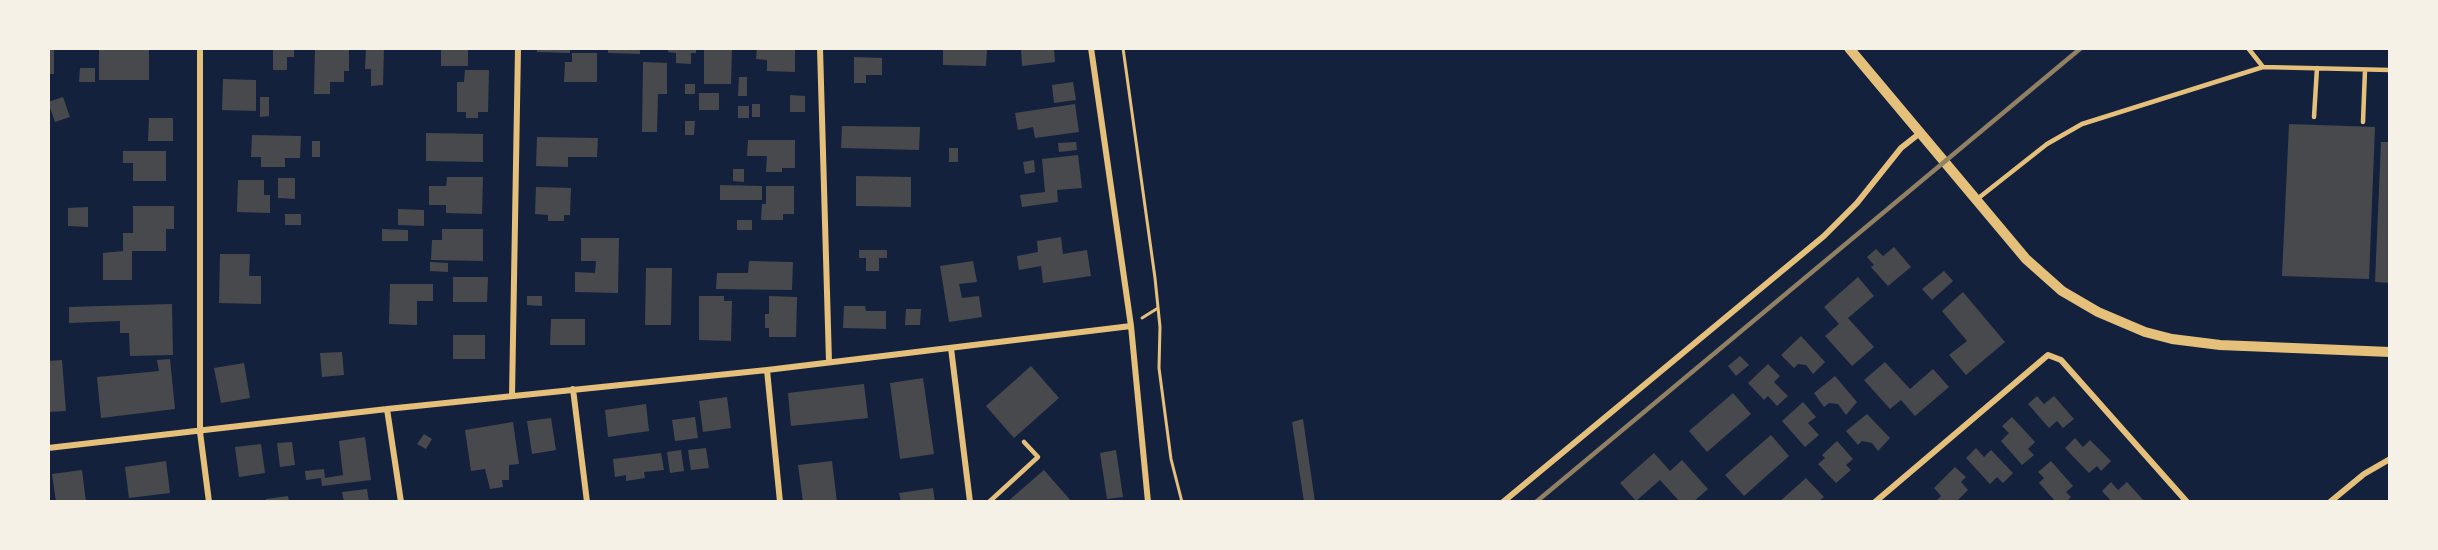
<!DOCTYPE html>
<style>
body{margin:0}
#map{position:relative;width:2438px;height:550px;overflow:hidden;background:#14213d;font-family:"PT Sans Narrow",sans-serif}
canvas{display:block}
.frame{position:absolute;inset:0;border:50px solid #f6f1e7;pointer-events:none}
</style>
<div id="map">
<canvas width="2438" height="550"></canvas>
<div class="frame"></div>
</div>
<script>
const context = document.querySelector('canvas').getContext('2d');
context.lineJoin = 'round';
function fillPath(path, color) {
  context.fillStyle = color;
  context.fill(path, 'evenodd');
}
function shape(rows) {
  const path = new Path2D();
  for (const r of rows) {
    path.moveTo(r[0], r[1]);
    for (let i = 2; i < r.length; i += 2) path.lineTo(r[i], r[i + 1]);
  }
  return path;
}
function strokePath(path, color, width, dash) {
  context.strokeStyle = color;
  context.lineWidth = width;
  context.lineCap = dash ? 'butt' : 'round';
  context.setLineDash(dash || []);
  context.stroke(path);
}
const building = shape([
 [48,48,54,48,54,74,48,74],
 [99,48,171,48,171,50,149,50,149,80,99,80],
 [273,48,294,48,294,57,287,57,287,70,273,70],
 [315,48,349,48,349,71,344,71,344,82,330,82,330,94,314,94],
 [366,48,384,48,383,85,371,86,371,69,365,69],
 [441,48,468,48,468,66,441,66],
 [537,48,570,48,570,53,537,52],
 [608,48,640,48,640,54,608,53],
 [668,48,696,48,696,53,691,53,691,64,676,63,676,53,668,52],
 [704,48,732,48,731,84,704,84],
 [757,48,795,48,795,72,767,71,767,60,756,59],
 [952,48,987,48,986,66,943,65,943,50],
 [1021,48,1054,48,1055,62,1022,66],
 [572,53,597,53,597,82,564,82,565,62,572,62],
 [854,57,882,58,882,75,866,75,866,83,854,83],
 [643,62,667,63,667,94,658,94,657,132,642,132],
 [80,68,95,68,95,82,79,82],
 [465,70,489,70,488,112,478,112,478,118,466,118,466,112,457,112,457,82,464,82],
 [739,77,747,77,747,96,738,96],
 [223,79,256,80,256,111,222,110],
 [1073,82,1076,100,1054,103,1052,85],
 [685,84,695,84,695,94,685,94],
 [699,93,719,93,719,110,699,110],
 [790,95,805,96,805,112,790,112],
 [63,97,70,117,55,122,48,102],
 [260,97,269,97,269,116,260,117],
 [752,104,760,104,760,117,752,117],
 [1075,104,1079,132,1035,138,1033,127,1018,130,1015,113],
 [738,106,749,106,749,118,738,118],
 [149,118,173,118,173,141,148,141],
 [685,121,695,121,694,135,685,135],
 [2289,124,2375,127,2369,279,2282,276],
 [842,126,920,127,919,150,841,148],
 [426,133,483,134,483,162,426,161],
 [252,135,301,136,300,158,285,158,285,167,261,167,261,157,251,157],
 [537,137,598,138,597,157,568,157,568,167,536,166],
 [748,140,795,140,795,168,782,168,782,172,766,172,767,156,747,156],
 [312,141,320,141,320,157,312,157],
 [1076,142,1077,150,1059,152,1058,143],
 [2381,142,2390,142,2390,283,2375,282],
 [949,148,958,148,958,162,949,162],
 [123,151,166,151,166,181,133,181,133,163,123,163],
 [1078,155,1082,188,1057,190,1058,202,1022,207,1020,195,1045,192,1042,159],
 [1034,160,1035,172,1025,174,1023,162],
 [733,169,744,169,744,182,733,181],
 [856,176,911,177,911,207,856,206],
 [447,177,483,177,482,214,446,213,446,205,429,205,429,186,446,186],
 [278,178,295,178,295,199,278,198],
 [238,180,264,180,264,195,270,195,270,213,237,212],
 [720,185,762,186,762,200,720,200],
 [766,186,794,186,794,214,783,214,783,220,761,220,762,204,766,204],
 [536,187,571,188,570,215,564,215,564,221,548,221,548,215,535,214],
 [133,206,174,206,174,229,166,229,166,251,132,251,132,280,103,280,103,253,123,251,123,233,133,233],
 [88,207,88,227,68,226,68,208],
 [398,209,424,210,424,226,398,225],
 [285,214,301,214,301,225,285,225],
 [737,220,752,220,752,230,737,230],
 [382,229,408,230,408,241,382,241],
 [442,229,483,229,483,261,431,260,432,240,442,240],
 [1061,237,1063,254,1087,250,1091,276,1043,283,1041,266,1019,270,1017,256,1038,252,1037,241],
 [581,238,619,238,618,293,575,292,575,272,595,273,596,261,581,261],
 [1894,247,1911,267,1888,286,1871,267,1874,265,1867,257,1876,249,1883,256],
 [859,250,887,250,887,258,879,258,879,271,866,271,866,258,859,258],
 [220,254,250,254,249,276,261,276,261,304,219,303],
 [749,261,793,262,792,290,716,289,717,273,748,273],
 [973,261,977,282,959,284,962,298,979,296,982,317,949,322,940,266],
 [430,262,448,263,448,272,430,271],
 [646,268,672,268,671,325,645,325],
 [1944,271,1953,281,1932,300,1922,289],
 [453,277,488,277,487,302,453,302],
 [1858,277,1874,296,1848,318,1874,347,1852,366,1825,336,1839,324,1824,307],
 [390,284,433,284,433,301,417,301,417,325,389,324],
 [1963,292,2005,342,1966,375,1949,355,1967,341,1942,311],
 [527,296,542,296,542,306,527,305],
 [699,296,724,296,724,301,732,301,731,341,699,340],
 [769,296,797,297,796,337,769,337,769,328,765,328,765,314,769,314],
 [172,304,173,355,130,356,129,333,120,333,120,321,69,323,69,307],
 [844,306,865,306,866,311,886,311,886,329,843,328],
 [906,309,921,309,920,325,905,325],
 [551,319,585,319,585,345,550,345],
 [453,335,485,335,485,359,453,359],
 [1801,336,1825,362,1813,374,1806,365,1798,364,1794,368,1781,355],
 [342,352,344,375,322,377,320,353],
 [1740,356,1749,365,1736,376,1728,366],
 [170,359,175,409,101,418,97,377,159,371,157,360],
 [62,360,66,411,48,412,48,361],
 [1885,362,1910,389,1933,369,1949,387,1915,416,1901,400,1890,409,1864,380],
 [244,363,250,398,221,403,214,368],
 [1768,364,1780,376,1774,382,1788,396,1777,406,1768,396,1764,400,1748,383],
 [1031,366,1059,398,1014,438,986,406],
 [1835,376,1857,402,1846,415,1838,404,1829,403,1824,407,1814,393],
 [923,378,934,454,900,459,890,383],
 [864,384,868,418,791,426,788,393],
 [1733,393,1751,414,1707,452,1689,431],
 [2037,396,2044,404,2054,396,2074,419,2063,428,2057,421,2049,428,2028,404],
 [727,397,731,428,703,432,699,401],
 [1803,402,1816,417,1808,423,1819,435,1805,447,1782,421],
 [646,404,649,431,608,437,605,410],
 [1867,414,1890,438,1878,451,1872,443,1862,441,1858,445,1846,431],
 [695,417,698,438,675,441,672,420],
 [2012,417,2035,442,2028,449,2034,455,2022,465,2001,441,2009,433,2002,426],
 [551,418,556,450,532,454,527,421],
 [1303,419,1315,502,1304,502,1292,422],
 [513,422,519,464,509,465,509,480,502,480,503,487,490,489,485,469,471,471,465,430],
 [424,434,432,439,426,449,417,444],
 [1771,435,1789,456,1744,496,1725,475],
 [365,437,371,480,322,486,321,478,306,480,305,471,324,469,325,478,343,475,339,441],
 [2075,438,2083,447,2090,440,2111,461,2101,471,2097,466,2089,473,2065,448],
 [1837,441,1853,459,1846,465,1851,470,1836,483,1818,464,1825,458,1822,455],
 [292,442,295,465,280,467,277,443],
 [261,444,265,473,239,477,235,447],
 [706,448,709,468,691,470,688,450],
 [1976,448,1984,457,1991,450,2013,473,2003,483,1997,477,1990,484,1966,458],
 [681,450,684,471,670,473,667,452],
 [1116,450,1123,497,1107,499,1100,453],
 [661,453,664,470,644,472,645,478,626,481,626,475,615,477,613,459],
 [1654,453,1670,471,1682,460,1708,489,1693,502,1680,502,1660,480,1636,501,1620,483],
 [166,461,170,493,129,498,125,467],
 [832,461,837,502,803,502,798,465],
 [2051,461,2073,486,2066,492,2071,497,2066,502,2056,502,2039,483,2044,478,2038,472],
 [1955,467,1966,477,1961,482,1968,490,1956,502,1935,502,1941,496,1934,488],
 [82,470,86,502,56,502,52,474],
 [1044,470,1072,502,1007,502],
 [1806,478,1824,497,1818,502,1779,502],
 [2111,482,2118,490,2127,482,2145,502,2112,502,2102,491],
 [933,488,935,502,901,502,899,493],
 [367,489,369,502,344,502,342,492],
 [288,496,289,502,266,502,266,499]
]);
const path = shape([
 [1123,48,1155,278,1160,327,1159,368,1171,459,1182,502],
 [1142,318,1158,308]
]);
const service = shape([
 [2248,48,2263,67,2390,70],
 [2314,117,2317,68],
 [2363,122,2365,70],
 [1976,200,2047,144,2082,124,2263,67],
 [989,502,1038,457,1024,442]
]);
const minor = shape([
 [200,48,200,432,209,502],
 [820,48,829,362],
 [1091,48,1131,326,1148,502],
 [951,348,970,502],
 [767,370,780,502],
 [573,389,587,502],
 [512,396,518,48],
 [387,409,401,502],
 [48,448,387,409,767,370,1131,326],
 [1503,502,1824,236,1857,203,1901,148,1920,133],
 [1875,502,2048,355,2061,360,2187,502],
 [2330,502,2364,474,2390,459]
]);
const tertiary = shape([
 [1849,48,2026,259,2062,291,2098,312,2145,332,2172,339,2220,345,2390,352]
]);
const rail = shape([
 [1536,502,2081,48]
]);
fillPath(building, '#48494c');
strokePath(path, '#e5c07b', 3);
strokePath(service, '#e5c07b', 4.5);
strokePath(minor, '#e5c07b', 6);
strokePath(tertiary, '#e5c07b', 10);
strokePath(rail, '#918062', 4.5);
</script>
